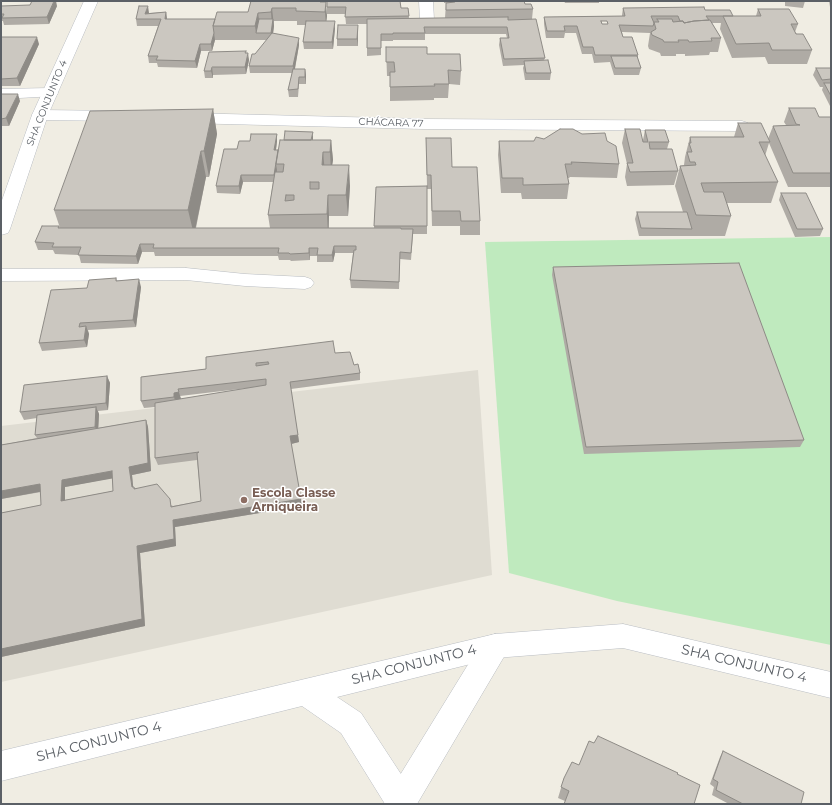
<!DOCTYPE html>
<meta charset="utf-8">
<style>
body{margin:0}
#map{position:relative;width:832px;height:805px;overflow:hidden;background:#f0ede3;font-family:Montserrat,sans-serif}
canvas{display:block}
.frame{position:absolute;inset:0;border:2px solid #5b6066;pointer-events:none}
</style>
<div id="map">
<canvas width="832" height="805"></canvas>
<div class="frame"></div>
</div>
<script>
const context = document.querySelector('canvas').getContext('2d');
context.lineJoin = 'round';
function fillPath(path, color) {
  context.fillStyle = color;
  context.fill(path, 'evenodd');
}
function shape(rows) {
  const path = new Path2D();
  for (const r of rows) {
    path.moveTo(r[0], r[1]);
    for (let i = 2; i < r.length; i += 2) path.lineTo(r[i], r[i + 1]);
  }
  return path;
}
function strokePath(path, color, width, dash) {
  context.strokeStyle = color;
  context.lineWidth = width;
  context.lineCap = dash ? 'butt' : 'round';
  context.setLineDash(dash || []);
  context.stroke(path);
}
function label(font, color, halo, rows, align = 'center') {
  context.font = font + ' Montserrat,sans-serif';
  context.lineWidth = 3;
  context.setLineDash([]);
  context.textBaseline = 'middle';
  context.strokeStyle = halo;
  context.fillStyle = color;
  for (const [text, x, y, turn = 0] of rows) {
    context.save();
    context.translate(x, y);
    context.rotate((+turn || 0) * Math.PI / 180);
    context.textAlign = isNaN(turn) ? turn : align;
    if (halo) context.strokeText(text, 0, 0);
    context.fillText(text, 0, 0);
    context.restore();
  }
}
const education = shape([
 [478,370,492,575,1,682,1,426]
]);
const green = shape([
 [831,237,831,645,617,601,509,573,485,242]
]);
const lane = shape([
 [186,268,245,274,305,277,311,279,314,283,311,287,305,289,245,286,186,280,1,281,1,269,186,268]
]);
const street = shape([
 [419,1,433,1,434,20,432,23,427,24,422,23,420,20,419,1],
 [50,88,56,90,58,93,56,96,1,99,1,89,50,88],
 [40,110,119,111,125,113,127,116,125,119,119,121,40,120,34,118,32,115,34,112,40,110],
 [185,113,424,119,742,121,748,123,750,126,748,129,742,131,424,129,185,123,179,121,177,118,179,115,185,113],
 [495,634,505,637,508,646,505,655,417,804,385,804,389,793,485,637,495,634]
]);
const secondary = shape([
 [84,1,98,1,48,115,10,229,8,233,1,235,1,203,32,115,84,1],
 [623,624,831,672,831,698,623,648,495,658,337,697,361,713,412,791,416,802,415,804,385,804,341,733,302,706,1,781,1,751,495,634,623,624]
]);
const wall = shape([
 [251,1,400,1,401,8,408,8,409,18,445,18,446,3,444,3,444,1,538,1,538,2,524,2,525,4,533,9,532,19,545,58,544,60,551,73,550,80,525,80,523,68,524,65,503,66,499,45,500,38,507,38,506,34,425,34,425,40,393,40,393,41,381,41,381,55,367,56,367,24,346,24,345,14,327,14,327,2,323,2,327,16,326,21,335,28,333,49,304,49,303,42,306,25,297,25,297,21,274,21,274,26,273,34,299,45,295,69,305,69,306,76,306,84,299,84,298,97,289,97,288,90,292,73,250,73,249,66,255,54,267,40,215,40,212,51,201,51,197,68,158,67,157,63,149,63,148,56,158,26,137,26,136,19,149,13,166,12,167,19,215,19,248,12],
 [564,1,599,1,599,3,565,3],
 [779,1,805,1,803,8,785,6,785,2],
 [829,1,831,1,831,13],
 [1,6,57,6,49,24,4,25,3,21,2,21,1,22],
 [623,8,705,10,733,16,756,16,758,9,798,24,795,32,812,50,807,64,768,64,765,57,732,58,720,29,721,23,712,23,721,38,718,52,710,52,709,55,685,56,685,54,676,54,676,56,661,56,660,53,649,49,648,46,650,33,622,32,623,37,638,55,638,59,641,68,639,75,614,75,610,62,594,63,592,54,582,54,576,33,565,33,564,38,546,38,544,24,544,17,622,16,622,15],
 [601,21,607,21,608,24,602,24],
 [358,32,358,46,337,46,337,39],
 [1,37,39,44,20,86,1,86],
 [386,47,427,54,461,71,460,85,449,84,448,98,434,98,434,100,390,101,390,76,387,76],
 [246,53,249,60,246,74,213,75,213,78,205,78,204,71],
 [816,68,831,68,831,108,822,90,823,87,820,87,813,75],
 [1,94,20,101,9,126,1,126],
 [789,108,819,117,831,117,831,187,788,187,769,143,765,156,778,182,771,203,727,203,731,216,725,236,639,236,635,219,637,212,683,212,675,186,680,166,684,165,685,157,690,137,734,137,738,123,768,139,773,126,786,125,784,122],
 [213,109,217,134,209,177,206,177,196,228,270,228,268,215,273,182,243,182,240,194,217,193,216,186,237,149,250,141,277,134,277,141,276,150,313,140,331,140,333,160,332,165,350,186,348,216,329,216,329,228,374,228,376,187,427,186,426,138,452,167,480,221,480,235,460,235,460,226,432,226,431,189,427,189,427,234,413,234,411,260,400,259,399,289,351,288,350,280,353,253,335,253,333,262,317,262,317,256,310,256,310,260,291,261,290,260,279,260,278,256,155,256,154,252,142,252,138,264,81,263,79,255,55,254,53,250,38,250,35,242,59,226,60,228,54,210],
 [625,129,643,140,645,130,669,142,667,149,678,171,674,185,627,186,625,177,627,164,622,143],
 [582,134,607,141,619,164,617,178,570,177,569,178,568,178,569,184,567,199,522,199,521,193,501,193,498,155,499,141,534,141,544,139],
 [781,193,823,229,820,236,795,237,779,200],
 [553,267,804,440,800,447,584,454,552,275],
 [116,278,117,281,141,287,136,327,88,330,89,334,87,347,42,351,39,343,87,288],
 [335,353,354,365,360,373,360,380,291,389,299,442,291,444,302,506,175,527,176,546,140,553,145,626,1,657,1,513,41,505,41,492,1,499,1,445,37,438,35,435,37,418,24,420,20,412,107,376,110,383,108,410,98,411,99,414,98,428,146,420,148,427,151,471,132,475,133,487,134,487,135,488,173,506,201,501,197,460,158,465,155,458,155,407,144,408,141,401,141,377],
 [248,388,181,399,180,396],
 [112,478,113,491,65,500,65,487],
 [723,751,801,804,729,804,712,795,714,787,710,784,720,757],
 [579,765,677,774,565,801,558,798,564,778]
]);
const shadedWall = shape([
 [54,1,56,1,57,6,49,24,47,17],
 [326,2,327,16,326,25,325,12],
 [148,6,149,13,147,19,145,14],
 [272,8,274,26,272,40,271,33,272,26,271,12],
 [166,12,167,19,165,19],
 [258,13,260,26,256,33,255,26],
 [335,21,335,28,333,49,332,42],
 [358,25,358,46,357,39],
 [214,33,215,40,212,51,211,44],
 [37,37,39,44,20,86,17,78],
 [299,38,299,45,294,73,293,66],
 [200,44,201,51,197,68,195,61],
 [246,51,247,58,248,53,249,60,246,74,245,67],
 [212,67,213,75,213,78,211,71],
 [305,69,306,76,306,84,305,77],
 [18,94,20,101,9,126,6,118],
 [213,109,217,134,209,177,204,151],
 [313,132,313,139,311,153,310,145],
 [277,134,277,141,275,157,274,150],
 [331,140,333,160,331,173,330,152],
 [278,150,276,164,277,170,275,182,274,175],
 [201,151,206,177,194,235,188,210],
 [323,152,325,173,322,165],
 [349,165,350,186,348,216,346,195],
 [241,175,243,182,240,194,239,186],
 [328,195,329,216,328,235,327,214],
 [140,244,142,252,138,264,136,256],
 [334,246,335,253,333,262,332,255],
 [309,248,310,256,310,260,309,253],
 [139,279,141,287,136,327,133,320],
 [86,326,89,334,87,347,84,340],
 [107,376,110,383,108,410,106,403],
 [178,389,181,399,176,404,174,397,174,393],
 [96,407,99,414,98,434,95,427],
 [146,420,148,427,151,471,132,475,134,495,132,487,129,467],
 [298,435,299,442,291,444,290,436],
 [112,471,115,478,65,487,65,508,61,501,62,480],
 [40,484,44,491,1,499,1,491],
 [301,499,302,506,175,527,176,546,140,553,145,626,1,657,1,649,137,546,173,520]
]);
const building = shape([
 [32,1,54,1,47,17,2,18,4,14,1,14,1,6,30,5,32,1],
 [251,1,320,1,320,2,326,2,325,12,296,11,296,8,272,8,271,12,258,13,255,26,213,26,217,12,248,12,251,1],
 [327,1,400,1,401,8,408,8,409,16,345,17,346,7,327,7,327,1],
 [455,1,524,1,525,4,531,4,533,9,446,10,446,3,455,2,455,1],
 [139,6,148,6,145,14,166,12,165,19,215,19,213,26,214,33,211,44,200,44,195,61,156,60,158,56,148,56,161,19,136,19,139,6],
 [704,7,705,10,730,10,733,16,706,16,709,20,694,21,684,23,683,21,680,21,678,16,651,16,654,23,653,26,619,25,623,37,632,37,638,55,595,55,593,47,583,47,577,26,564,26,565,31,547,31,544,17,625,16,623,8,704,7],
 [601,21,607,21,608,24,602,24,601,21],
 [758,9,789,9,798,24,791,24,796,34,803,34,812,50,772,50,769,43,736,44,723,16,761,16,758,9],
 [508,17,508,20,536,19,545,58,504,59,500,38,509,38,507,27,424,27,425,33,393,33,393,34,381,34,381,48,367,48,367,19,508,17],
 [259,19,273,19,271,33,256,33,259,19],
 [657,19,672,19,673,22,683,21,684,23,694,21,710,20,721,38,711,38,712,41,689,42,688,40,678,40,679,42,664,42,663,40,652,35,651,32,656,29,654,22,659,22,657,19],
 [306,21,335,21,332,42,303,42,306,21],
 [338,25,358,25,357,39,337,39,338,25],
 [272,33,299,38,293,66,249,66,252,54,255,54,272,33],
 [1,37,37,37,17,78,1,79,1,37],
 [386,47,427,47,427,54,460,54,461,71,448,70,449,84,434,84,435,86,390,87,390,72,395,72,394,62,386,62,386,47],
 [246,51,245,53,248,53,245,67,212,67,211,71,204,71,209,52,246,51],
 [611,56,637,56,641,68,615,68,611,56],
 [548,60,551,73,526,73,524,61,548,60],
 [816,68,831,68,831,79,822,80,816,68],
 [293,69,305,69,305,77,299,77,298,89,288,90,293,69],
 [824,83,831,83,831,96,824,83],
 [1,94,18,94,6,118,1,119,1,94],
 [789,108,815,108,819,117,831,117,831,173,793,173,773,126,800,125,796,124,789,108],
 [213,109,204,151,201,151,188,210,54,210,90,111,213,109],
 [738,123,761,123,770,142,759,142,778,182,701,183,704,192,723,192,731,216,696,215,680,166,696,165,695,162,690,162,687,152,692,152,689,143,691,143,690,137,744,137,738,123],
 [560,129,573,129,582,134,605,133,607,141,616,146,619,164,571,162,572,164,565,164,569,184,523,185,523,178,502,178,499,141,534,141,536,137,544,139,560,129],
 [625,129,640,129,643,142,648,142,645,130,665,130,669,142,649,142,650,149,672,149,678,171,630,172,627,163,633,163,625,129],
 [285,131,313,132,311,140,284,140,285,131],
 [251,134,277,134,274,150,278,150,274,175,241,175,239,186,216,186,224,149,237,149,239,141,250,141,251,134],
 [426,138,451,138,452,167,477,167,480,221,461,221,460,211,432,211,431,175,427,175,426,138],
 [280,140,331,140,330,152,323,152,322,165,349,165,346,195,328,195,327,214,268,215,275,172,283,172,284,164,276,164,280,140],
 [310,182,319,182,319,189,310,189,310,182],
 [286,195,294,195,294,200,285,201,286,195],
 [427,186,427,226,374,226,376,187,427,186],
 [781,193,806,193,823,229,797,229,781,193],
 [637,212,687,212,692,229,641,228,637,212],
 [42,226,59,226,58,228,401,228,401,229,413,229,411,253,400,252,399,282,350,280,354,250,356,250,356,246,334,246,332,255,317,255,318,248,309,248,309,253,290,254,289,253,278,253,279,248,153,248,154,244,140,244,136,256,78,255,81,247,52,247,54,243,35,242,42,226],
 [739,263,804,440,586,447,553,267,739,263],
 [116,278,116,281,139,279,133,320,80,323,79,327,86,326,84,340,39,343,51,290,87,288,89,280,116,278],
 [333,341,335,353,350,352,354,365,358,364,360,373,290,382,298,435,290,436,301,499,173,520,174,539,137,546,142,619,1,649,1,513,41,505,40,484,1,491,1,445,146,420,148,463,129,467,132,487,134,487,134,489,157,484,170,499,171,507,201,501,197,453,199,452,155,458,155,403,266,385,266,379,178,389,179,392,174,393,174,397,141,401,141,377,206,369,206,357,333,341],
 [268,362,269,364,256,366,256,363,268,362],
 [112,471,113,491,61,501,62,480,112,471],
 [107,376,106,403,20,412,24,385,107,376],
 [96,407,95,427,35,435,37,415,96,407],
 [598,736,678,773,677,774,700,785,694,804,564,804,569,791,561,787,564,778,572,762,579,765,589,741,594,743,598,736],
 [723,751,804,792,801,804,743,804,716,790,718,782,713,779,723,751]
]);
const markers = [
 [244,500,4,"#8d6e63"]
];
const farStreetnames = [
 ["SHA CONJUNTO 4",47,103,-68],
 ["CHÁCARA 77",391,123,2]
];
const educationNames = [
 ["Escola Classe",252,493],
 ["Arniqueira",252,507]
];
const nearStreetnames = [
 ["SHA CONJUNTO 4",744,664,13],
 ["SHA CONJUNTO 4",414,665,-14],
 ["SHA CONJUNTO 4",99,742,-14]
];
fillPath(education, '#dfdcd2');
fillPath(green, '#bfeabe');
strokePath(lane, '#b8bcc1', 1);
strokePath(street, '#b8bcc1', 1);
strokePath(secondary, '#b9bdc3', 1);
fillPath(lane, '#fff');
fillPath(street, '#fff');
fillPath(secondary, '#fff');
fillPath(wall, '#afaba5');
fillPath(shadedWall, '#8e8b86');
fillPath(building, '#cbc7c0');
strokePath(building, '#8e8b86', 1);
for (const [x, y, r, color] of markers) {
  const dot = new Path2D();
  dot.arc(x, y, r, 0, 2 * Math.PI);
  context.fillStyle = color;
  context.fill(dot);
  strokePath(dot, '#fff', 1.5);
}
label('10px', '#5b6066', '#fff', farStreetnames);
label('bold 12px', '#785e54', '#fff', educationNames, 'left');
label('14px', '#5b6066', '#fff', nearStreetnames);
</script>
